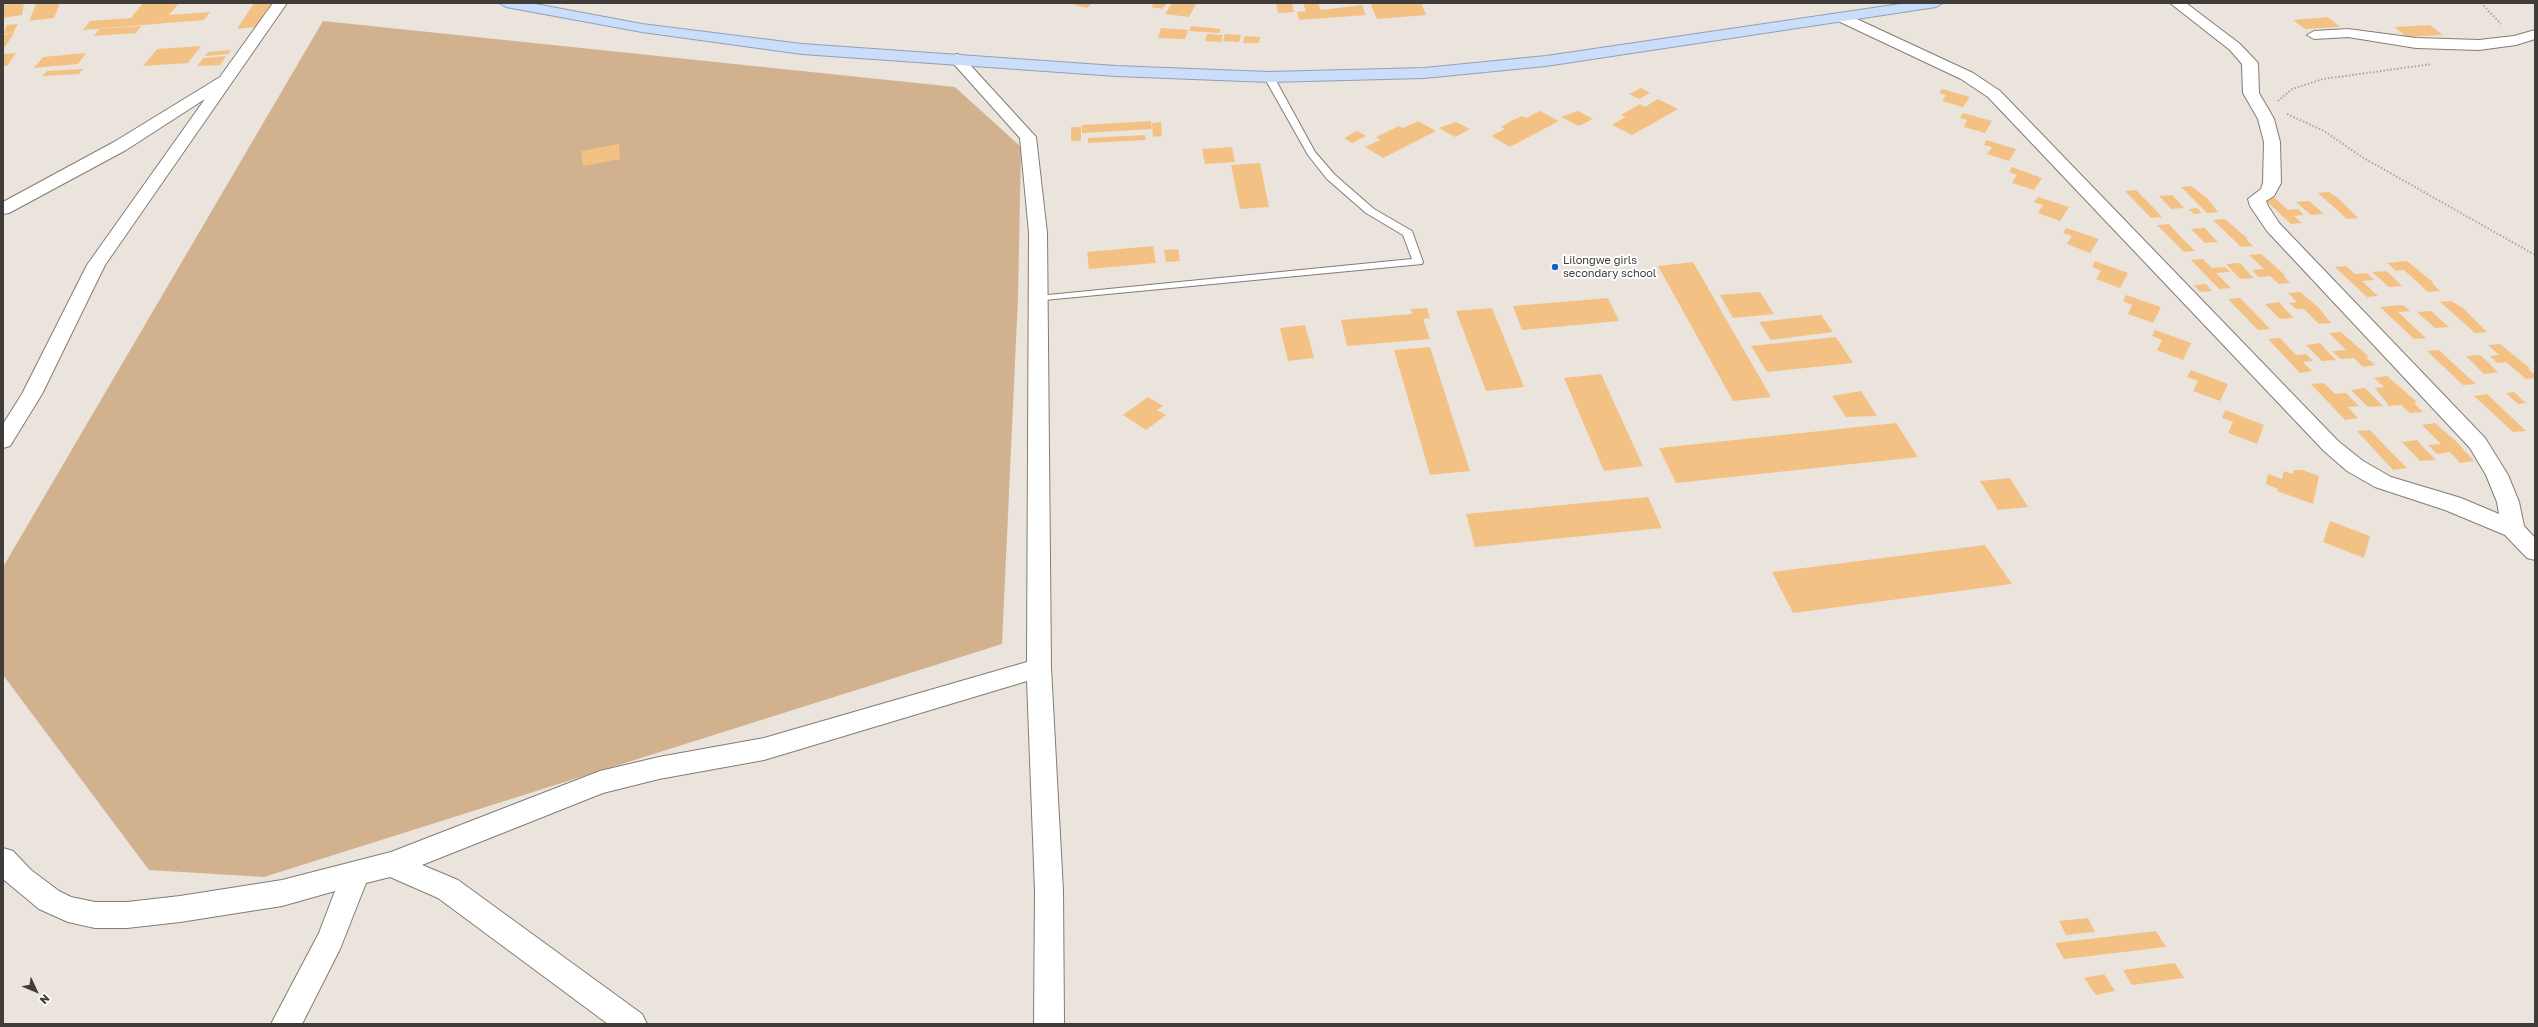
<!DOCTYPE html>
<style>
body{margin:0}
#map{position:relative;width:2538px;height:1027px;overflow:hidden;background:#ebe4dc;font-family:"Golos Text",sans-serif}
canvas{display:block}
.frame{position:absolute;inset:0;border:4px solid #3f3c39;pointer-events:none}
.north{position:absolute;left:16px;top:971px;width:40px;height:40px;-webkit-text-stroke:3px #fff;paint-order:stroke;rotate:134deg;font-size:11px;font-weight:700;line-height:16px;text-align:center;color:#3f3c39}
.north::after{content:'';display:block;margin:auto;width:14px;height:18px;background:#3f3c39;clip-path:polygon(50% 0,100% 100%,50% 72%,0 100%)}
</style>
<div id="map">
<canvas width="2538" height="1027"></canvas>
<div class="frame"></div>
<div class="north">N</div>
</div>
<script>
const context = document.querySelector('canvas').getContext('2d');
context.lineJoin = 'round';
function fillPath(path, color) {
  context.fillStyle = color;
  context.fill(path, 'evenodd');
}
function shape(rows) {
  const path = new Path2D();
  for (const r of rows) {
    path.moveTo(r[0], r[1]);
    for (let i = 2; i < r.length; i += 2) path.lineTo(r[i], r[i + 1]);
  }
  return path;
}
function strokePath(path, color, width, dash) {
  context.strokeStyle = color;
  context.lineWidth = width;
  context.lineCap = dash ? 'butt' : 'round';
  context.setLineDash(dash || []);
  context.stroke(path);
}
function label(font, color, halo, rows, align = 'center') {
  context.font = font + ' "Golos Text",sans-serif';
  context.lineWidth = 4;
  context.setLineDash([]);
  context.textBaseline = 'middle';
  context.strokeStyle = halo;
  context.fillStyle = color;
  for (const [text, x, y, turn = 0] of rows) {
    context.save();
    context.translate(x, y);
    context.rotate((+turn || 0) * Math.PI / 180);
    context.textAlign = isNaN(turn) ? turn : align;
    if (halo) context.strokeText(text, 0, 0);
    context.fillText(text, 0, 0);
    context.restore();
  }
}
const green = shape([
 [323,21,955,87,1021,147,1018,298,1002,644,264,877,149,870,3,675,3,567]
]);
const building = shape([
 [13,3,24,3,22,15,3,18,3,5],
 [60,3,54,18,29,21,36,4],
 [143,3,179,3,169,15,210,12,204,20,83,30,90,21,131,18],
 [254,3,271,3,256,27,237,29],
 [1076,3,1087,3,1091,4,1087,8,1074,5],
 [1154,3,1167,3,1162,9,1151,7],
 [1172,3,1191,3,1196,4,1189,17,1165,14],
 [1276,3,1292,3,1294,12,1278,13],
 [1303,3,1318,3,1321,10,1362,5,1366,15,1299,20,1297,12,1306,11],
 [1370,3,1425,3,1422,5,1426,15,1377,19],
 [2328,17,2340,27,2305,29,2293,20],
 [18,24,13,33,3,34,7,25],
 [2430,25,2443,35,2407,37,2394,27],
 [141,26,136,33,94,36,99,29],
 [1191,26,1221,29,1219,33,1189,31],
 [1161,28,1188,30,1185,39,1158,38],
 [14,33,5,47,3,47,3,35],
 [1207,34,1223,35,1221,42,1205,41],
 [1225,34,1241,35,1239,42,1223,41],
 [1245,36,1260,37,1259,43,1243,43],
 [201,46,188,63,143,66,157,49],
 [231,50,228,54,205,56,208,52],
 [16,53,7,66,3,66,3,54],
 [86,53,78,64,34,68,43,57],
 [226,56,220,65,197,66,203,58],
 [83,69,79,74,42,76,47,71],
 [1641,88,1650,93,1639,99,1629,94],
 [1942,89,1970,97,1963,107,1942,101,1946,95,1939,93],
 [1658,99,1678,109,1632,135,1612,125,1625,117,1621,115,1640,104,1645,107],
 [1540,111,1559,121,1510,147,1491,136,1505,129,1501,127,1511,121,1522,116,1526,118],
 [1578,111,1593,119,1579,126,1561,117],
 [1963,113,1992,121,1985,133,1964,127,1967,120,1960,118],
 [1151,121,1152,129,1082,133,1082,125],
 [1418,121,1436,131,1383,158,1365,147,1380,140,1376,137,1399,126,1403,128],
 [1161,122,1162,136,1153,137,1152,123],
 [1456,122,1470,129,1455,137,1439,128],
 [1071,127,1081,127,1081,141,1071,141],
 [1357,131,1366,136,1352,143,1344,138],
 [1145,135,1146,140,1088,143,1088,138],
 [1986,140,2016,149,2009,161,1987,154,1992,147,1984,145],
 [619,144,620,159,583,166,581,151],
 [1232,147,1235,162,1205,164,1202,149],
 [1260,163,1269,207,1240,209,1231,165],
 [2012,167,2042,178,2034,190,2012,183,2017,175,2009,172],
 [2191,186,2207,198,2218,212,2207,213,2181,187],
 [2136,190,2150,204,2162,217,2151,218,2125,191],
 [2329,192,2338,198,2358,218,2347,219,2318,193],
 [2172,195,2178,201,2184,208,2171,209,2159,196],
 [2038,197,2069,207,2060,221,2038,213,2043,205,2034,202],
 [2274,197,2288,210,2298,209,2304,215,2294,216,2302,223,2291,224,2263,198],
 [2309,201,2316,207,2324,214,2311,215,2296,202],
 [2197,208,2202,213,2194,214,2189,209],
 [2225,219,2248,239,2246,239,2253,246,2241,247,2213,220],
 [2169,224,2181,237,2195,251,2184,252,2157,225],
 [2066,228,2099,239,2090,253,2067,244,2072,236,2063,233],
 [2205,228,2211,235,2218,242,2205,243,2191,229],
 [1153,246,1156,263,1089,269,1087,252],
 [1178,249,1180,261,1166,262,1164,250],
 [2261,254,2285,275,2283,275,2290,283,2279,284,2270,276,2259,277,2252,270,2264,269,2249,255],
 [2203,259,2212,268,2225,267,2230,272,2216,273,2231,288,2219,289,2191,260],
 [2095,261,2128,273,2120,288,2096,279,2101,271,2092,267],
 [2407,261,2434,283,2432,283,2440,291,2428,292,2404,270,2396,271,2387,263],
 [1693,262,1771,397,1733,401,1658,266],
 [2240,263,2247,271,2254,278,2240,279,2226,264],
 [2346,266,2355,274,2367,273,2374,280,2362,281,2378,296,2367,297,2335,267],
 [2386,271,2394,278,2402,286,2389,287,2372,272],
 [2206,284,2212,291,2200,292,2194,285],
 [1760,292,1774,314,1733,318,1720,295],
 [2300,292,2318,307,2331,323,2319,324,2304,309,2296,309,2289,303,2297,302,2288,293],
 [2126,295,2161,307,2153,323,2128,314,2132,305,2123,301],
 [1608,298,1619,321,1522,330,1513,306],
 [2240,298,2255,313,2270,329,2258,330,2228,299],
 [2451,301,2463,308,2487,332,2475,333,2440,302],
 [2279,302,2286,310,2294,318,2280,319,2265,304],
 [2403,305,2410,311,2398,312,2426,338,2414,339,2380,307],
 [1427,308,1430,318,1423,319,1430,339,1347,346,1341,320,1412,314,1411,309],
 [1492,308,1524,387,1486,391,1456,311],
 [2431,311,2449,327,2435,328,2417,312],
 [1821,315,1833,332,1771,340,1759,322],
 [1305,325,1314,358,1288,361,1280,328],
 [2155,330,2191,343,2183,360,2157,350,2162,340,2152,336],
 [2341,332,2369,357,2366,357,2375,365,2363,367,2354,358,2341,359,2332,351,2346,350,2329,333],
 [1836,337,1853,363,1767,372,1751,346],
 [2280,338,2296,355,2306,354,2313,361,2303,362,2312,371,2300,373,2268,339],
 [2320,343,2328,352,2336,360,2322,361,2306,345],
 [2500,344,2531,369,2528,369,2535,375,2535,378,2526,379,2506,362,2497,363,2490,356,2499,355,2488,345],
 [1430,347,1470,471,1430,475,1394,350],
 [2439,350,2457,367,2476,384,2463,385,2427,351],
 [2480,355,2489,363,2498,372,2484,374,2466,356],
 [2191,370,2228,384,2220,401,2193,391,2198,381,2187,377],
 [1601,374,1643,466,1604,471,1564,378],
 [2387,376,2417,402,2414,403,2423,412,2410,413,2401,405,2389,406,2375,388,2384,387,2374,378],
 [2324,383,2335,394,2346,393,2359,406,2348,407,2358,418,2345,420,2311,384],
 [2365,388,2383,406,2368,407,2351,390],
 [1861,391,1877,416,1846,417,1832,396],
 [2514,392,2526,403,2518,404,2506,393],
 [2487,394,2506,412,2526,431,2513,432,2474,396],
 [1148,397,1163,406,1157,410,1166,415,1146,430,1123,415],
 [2225,410,2264,425,2257,444,2228,433,2233,422,2222,418],
 [1896,423,1918,457,1676,483,1659,448],
 [2435,423,2457,442,2474,461,2460,463,2450,452,2437,454,2428,445,2441,444,2422,425],
 [2370,430,2388,449,2407,468,2393,470,2357,431],
 [2417,440,2426,450,2436,460,2420,461,2402,442],
 [2294,470,2303,470,2319,476,2313,504,2277,491,2278,489,2266,484,2268,474,2282,479,2284,471,2293,474],
 [2010,478,2028,507,1998,510,1980,481],
 [1648,497,1662,528,1475,547,1466,514],
 [2330,521,2370,536,2364,558,2323,542],
 [1985,545,2012,584,1793,613,1772,572],
 [2088,918,2095,932,2066,935,2059,921],
 [2156,931,2166,947,2064,959,2055,943],
 [2175,963,2184,978,2132,985,2123,970],
 [2104,974,2115,991,2096,995,2084,978]
]);
const path = shape([
 [2481,3,2501,24],
 [2278,101,2292,89,2323,79,2432,64],
 [2287,114,2324,131,2362,157,2535,255]
]);
const service = shape([
 [1269,74,1274,77,1315,152,1335,175,1374,209,1412,231,1423,262,1422,264,1034,301,1032,299,1038,296,1412,259,1403,235,1366,213,1327,179,1308,155,1264,77,1269,74]
]);
const minor = shape([
 [273,3,287,3,105,265,42,394,10,446,3,448,3,424,22,394,87,265,205,99,126,150,9,213,3,214,3,202,114,142,220,77,273,3],
 [2170,3,2186,3,2240,44,2258,63,2259,93,2274,119,2280,142,2281,183,2274,196,2266,201,2268,206,2279,223,2485,438,2508,475,2519,502,2524,526,2535,538,2535,560,2527,558,2505,535,2445,510,2375,487,2347,471,2324,451,1988,97,1961,79,1836,20,1834,17,1836,14,1846,14,1973,73,2000,91,2338,441,2363,461,2391,477,2461,498,2499,514,2497,502,2486,475,2470,448,2267,231,2250,206,2248,199,2261,189,2263,183,2264,142,2258,119,2243,93,2242,64,2230,50,2170,3],
 [2348,29,2416,38,2479,40,2514,36,2535,30,2535,39,2516,45,2479,50,2416,48,2348,37,2314,39,2307,35,2314,31,2348,29],
 [957,54,962,56,1036,137,1047,233,1051,668,1063,891,1064,1024,1034,1024,1035,891,1027,681,764,760,659,779,603,793,422,865,458,880,642,1014,647,1024,608,1024,438,898,390,877,366,883,340,949,302,1024,271,1024,319,933,335,891,282,906,180,922,127,928,95,928,68,922,39,909,3,879,3,848,13,851,31,870,59,891,71,897,95,902,127,902,180,896,282,880,391,852,600,771,659,757,764,738,1027,662,1029,233,1020,138,952,62,949,59,952,56,957,54]
]);
const trunk = shape([
 [499,3,530,3,642,24,802,44,1116,66,1269,72,1424,68,1546,56,1907,3,1943,3,1936,7,1546,66,1424,78,1269,82,1116,76,802,54,642,32,506,7,499,3]
]);
const markers = [
 [1555,267,4,"#0f61cb"]
];
const poiNames = [
 ["Lilongwe girls",1563,261],
 ["secondary school",1563,274]
];
fillPath(green, '#d2b28e');
fillPath(building, '#f4c185');
strokePath(service, '#837c76', 2);
strokePath(minor, '#837c76', 2);
strokePath(trunk, '#91a0b6', 2);
strokePath(path, '#aca6a0', 2, [1.5, 2]);
fillPath(service, '#fff');
fillPath(minor, '#fff');
fillPath(trunk, '#cadefb');
for (const [x, y, r, color] of markers) {
  const dot = new Path2D();
  dot.arc(x, y, r, 0, 2 * Math.PI);
  context.fillStyle = color;
  context.fill(dot);
  strokePath(dot, '#fff', 1.5);
}
label('11px', '#3f3c39', '#fff', poiNames, 'left');
</script>
